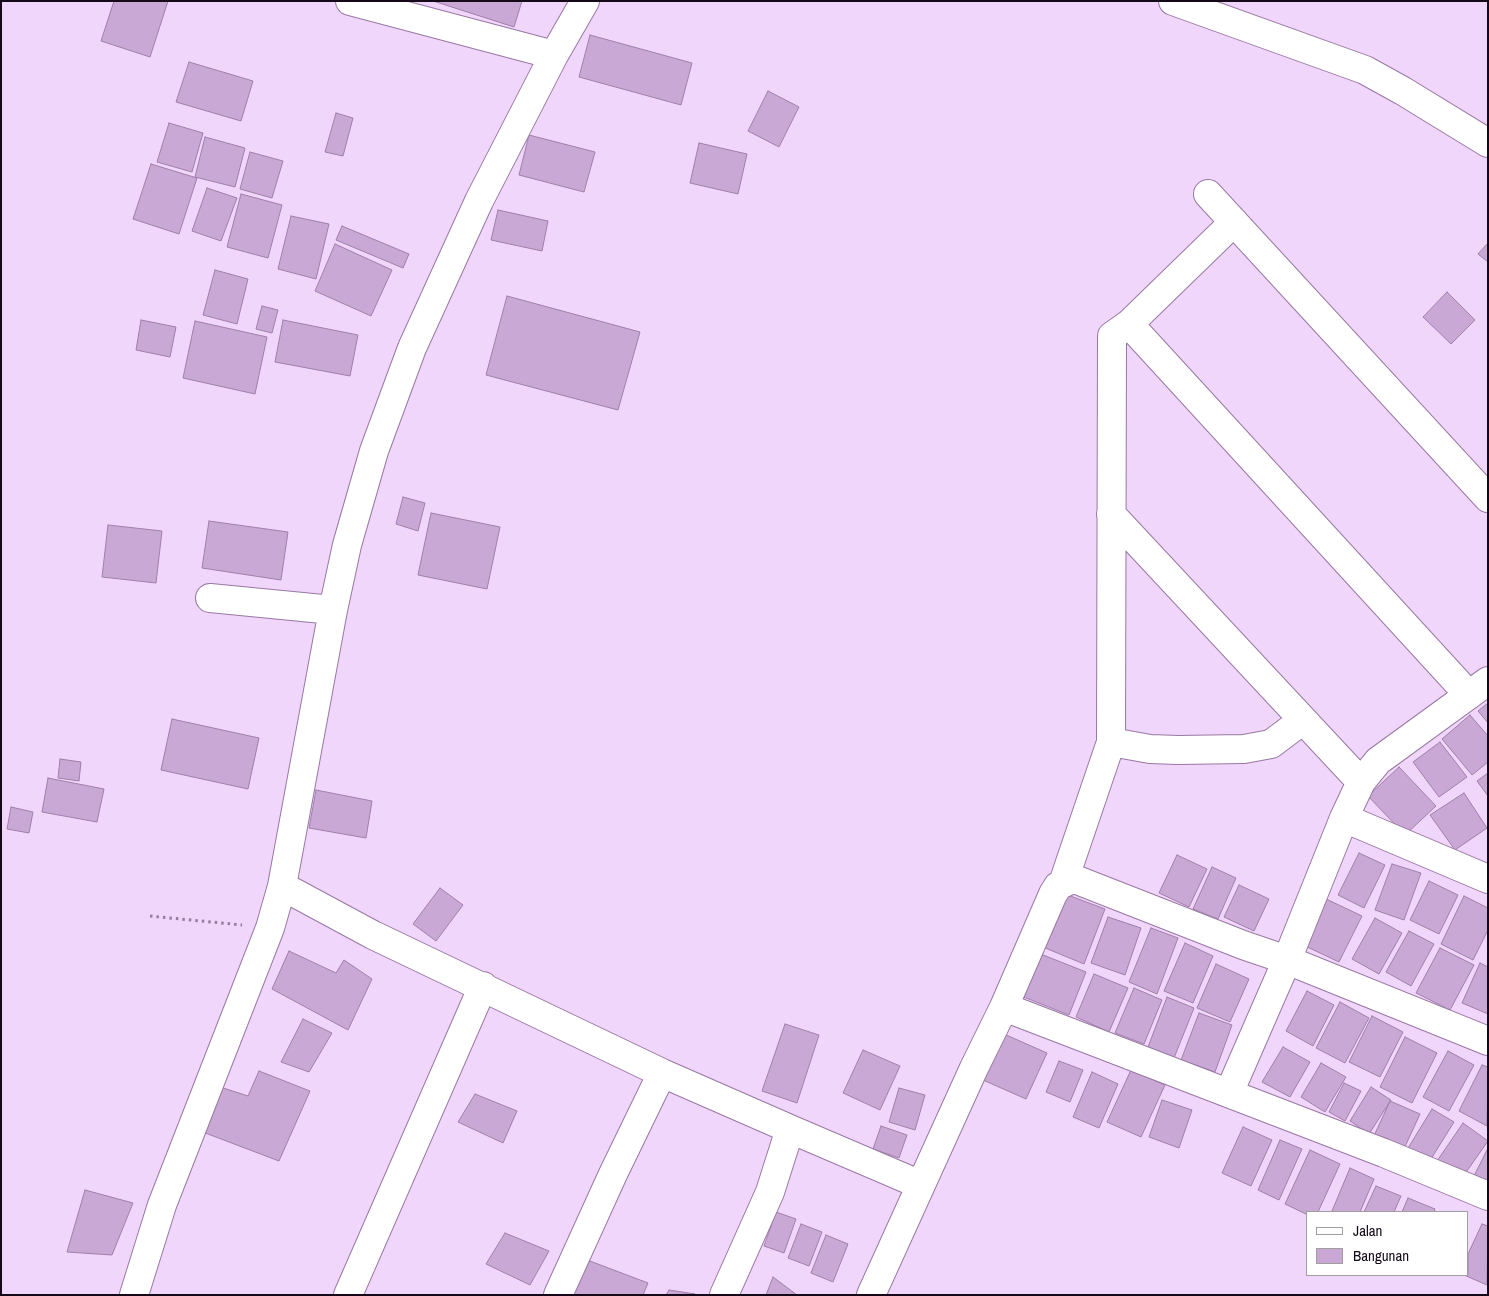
<!DOCTYPE html>
<style>
body{margin:0}
#map{position:relative;width:1489px;height:1296px;overflow:hidden;background:#f1d6fb;font-family:"Archivo Narrow",sans-serif}
canvas{display:block}
.frame{position:absolute;inset:0;border:2px solid #150919;pointer-events:none}
.legend{position:absolute;left:1306px;top:1211px;width:162px;height:65px;box-sizing:border-box;background:#fff;border:1px solid #a19da3;margin:0;padding:6px 9px;list-style:none;font-size:15px;color:#150919}
.legend li{display:flex;align-items:center;gap:10px;height:25px}
.legend b{width:25px;border:1px solid #a19da3}
</style>
<div id="map">
<canvas width="1489" height="1296"></canvas>
<div class="frame"></div>
<ul class="legend">
<li><b style="height:6px;background:#fff"></b>Jalan</li>
<li><b style="height:14px;background:#c9a8d5"></b>Bangunan</li>
</ul>
</div>
<script>
const context = document.querySelector('canvas').getContext('2d');
context.lineJoin = 'round';
function fillPath(path, color) {
  context.fillStyle = color;
  context.fill(path, 'evenodd');
}
function shape(rows) {
  const path = new Path2D();
  for (const r of rows) {
    path.moveTo(r[0], r[1]);
    for (let i = 2; i < r.length; i += 2) path.lineTo(r[i], r[i + 1]);
  }
  return path;
}
function strokePath(path, color, width, dash) {
  context.strokeStyle = color;
  context.lineWidth = width;
  context.lineCap = dash ? 'butt' : 'round';
  context.setLineDash(dash || []);
  context.stroke(path);
}
const building = shape([
 [114,1,168,1,150,57,101,41,114,1],
 [433,1,522,1,514,27,433,1],
 [590,35,692,63,681,105,579,77,590,35],
 [189,62,253,81,241,121,176,102,189,62],
 [768,91,799,107,779,147,748,131,768,91],
 [336,113,353,118,343,156,325,152,336,113],
 [169,123,203,133,192,172,157,162,169,123],
 [529,135,595,152,584,192,519,175,529,135],
 [205,137,245,148,235,187,195,177,205,137],
 [699,143,747,154,738,194,690,183,699,143],
 [250,152,283,161,272,198,240,189,250,152],
 [151,164,197,178,179,234,133,219,151,164],
 [207,188,237,198,221,241,192,231,207,188],
 [241,194,282,205,268,258,227,247,241,194],
 [498,210,548,221,542,251,491,240,498,210],
 [291,216,329,224,316,279,278,269,291,216],
 [342,226,409,254,403,268,336,240,342,226],
 [1488,243,1488,262,1478,254,1488,243],
 [335,244,392,270,371,316,315,291,335,244],
 [215,270,248,279,237,324,203,315,215,270],
 [1447,292,1475,320,1451,344,1423,317,1447,292],
 [507,296,640,332,618,410,486,375,507,296],
 [262,306,278,310,272,333,256,329,262,306],
 [141,320,176,327,170,357,136,350,141,320],
 [283,320,358,335,350,376,275,362,283,320],
 [195,321,267,337,255,394,183,378,195,321],
 [403,497,425,503,418,531,396,524,403,497],
 [431,513,500,527,487,589,418,575,431,513],
 [209,521,288,532,281,580,202,568,209,521],
 [108,525,162,531,156,583,102,577,108,525],
 [1488,703,1488,723,1478,711,1488,703],
 [1470,715,1488,736,1488,762,1472,775,1442,739,1470,715],
 [172,719,259,738,248,789,161,770,172,719],
 [1440,742,1467,777,1439,797,1413,762,1440,742],
 [60,759,81,762,79,781,58,778,60,759],
 [1399,767,1436,806,1405,835,1368,796,1399,767],
 [1488,773,1488,796,1477,781,1488,773],
 [48,778,104,789,97,822,42,812,48,778],
 [316,790,372,801,366,838,309,828,316,790],
 [1464,793,1487,828,1455,850,1430,815,1464,793],
 [11,807,33,812,29,833,7,829,11,807],
 [1359,853,1385,865,1364,908,1338,895,1359,853],
 [1177,855,1207,869,1189,907,1159,893,1177,855],
 [1392,864,1421,873,1404,920,1375,910,1392,864],
 [1212,867,1236,878,1218,919,1193,909,1212,867],
 [1429,881,1458,895,1439,934,1410,920,1429,881],
 [1239,885,1269,899,1254,931,1224,917,1239,885],
 [440,888,463,905,436,941,413,924,440,888],
 [1060,892,1105,909,1084,964,1038,945,1060,892],
 [1464,896,1488,908,1488,930,1473,960,1441,944,1464,896],
 [1324,898,1362,916,1339,962,1301,944,1324,898],
 [1108,917,1141,928,1125,975,1091,963,1108,917],
 [1375,918,1402,933,1379,974,1352,959,1375,918],
 [1151,928,1178,938,1157,994,1129,982,1151,928],
 [1409,931,1434,944,1411,986,1386,972,1409,931],
 [1185,943,1213,956,1193,1003,1164,991,1185,943],
 [1440,948,1474,965,1450,1010,1416,993,1440,948],
 [289,951,336,973,344,960,372,979,348,1030,272,989,289,951],
 [1033,951,1086,972,1069,1015,1016,994,1033,951],
 [1480,963,1488,967,1488,1014,1462,1003,1480,963],
 [1216,964,1249,979,1230,1022,1197,1008,1216,964],
 [1094,974,1128,988,1109,1032,1076,1017,1094,974],
 [1134,988,1162,1000,1144,1044,1115,1033,1134,988],
 [1307,991,1334,1005,1313,1046,1286,1031,1307,991],
 [1167,997,1194,1008,1174,1058,1148,1047,1167,997],
 [1340,1002,1369,1018,1345,1063,1316,1048,1340,1002],
 [1199,1013,1232,1025,1215,1072,1181,1060,1199,1013],
 [1372,1016,1403,1032,1380,1077,1349,1062,1372,1016],
 [303,1019,332,1033,309,1072,281,1062,303,1019],
 [785,1024,819,1035,797,1103,762,1091,785,1024],
 [1004,1034,1047,1053,1026,1099,983,1080,1004,1034],
 [1405,1037,1437,1053,1412,1103,1380,1087,1405,1037],
 [1283,1047,1310,1062,1290,1097,1262,1082,1283,1047],
 [863,1050,900,1066,880,1110,843,1093,863,1050],
 [1448,1051,1474,1065,1449,1111,1423,1097,1448,1051],
 [1059,1061,1083,1070,1070,1102,1046,1092,1059,1061],
 [1321,1063,1346,1077,1325,1112,1301,1097,1321,1063],
 [1482,1065,1488,1067,1487,1126,1459,1111,1482,1065],
 [1131,1070,1165,1085,1141,1137,1107,1122,1131,1070],
 [259,1071,310,1091,279,1161,200,1131,217,1086,248,1096,259,1071],
 [1092,1072,1118,1084,1099,1128,1073,1117,1092,1072],
 [1344,1083,1361,1091,1345,1121,1329,1112,1344,1083],
 [1371,1087,1391,1100,1369,1134,1350,1121,1371,1087],
 [899,1088,925,1095,915,1130,889,1122,899,1088],
 [475,1094,517,1111,503,1143,458,1122,475,1094],
 [1162,1100,1192,1110,1179,1148,1149,1137,1162,1100],
 [1390,1101,1420,1114,1403,1151,1373,1138,1390,1101],
 [1432,1109,1454,1122,1426,1167,1405,1153,1432,1109],
 [1463,1123,1488,1141,1462,1178,1437,1161,1463,1123],
 [881,1126,907,1135,899,1158,873,1149,881,1126],
 [1243,1127,1272,1140,1251,1186,1222,1173,1243,1127],
 [1280,1140,1302,1149,1279,1200,1258,1190,1280,1140],
 [1488,1148,1488,1183,1474,1176,1488,1148],
 [1310,1150,1340,1164,1318,1212,1308,1212,1308,1215,1285,1204,1310,1150],
 [1350,1168,1374,1179,1360,1212,1336,1212,1332,1211,1350,1168],
 [1376,1186,1401,1196,1394,1212,1364,1212,1376,1186],
 [85,1190,133,1203,112,1255,67,1252,85,1190],
 [1408,1198,1435,1209,1434,1212,1402,1212,1408,1198],
 [776,1212,796,1219,784,1253,764,1246,776,1212],
 [801,1224,822,1232,809,1266,788,1258,801,1224],
 [1482,1224,1488,1226,1487,1285,1464,1275,1468,1275,1468,1254,1482,1224],
 [505,1233,549,1251,530,1285,486,1264,505,1233],
 [826,1235,848,1244,833,1282,811,1273,826,1235],
 [582,1258,648,1283,643,1295,563,1295,582,1258],
 [773,1277,797,1295,766,1295,773,1277],
 [669,1290,695,1294,666,1295,669,1290]
]);
const path = shape([
 [150,916,242,925]
]);
const minor = shape([
 [350,1,554,55],
 [1173,1,1365,70,1403,91,1488,143],
 [1208,194,1488,498],
 [1129,324,1469,695],
 [1111,514,1361,782],
 [210,598,333,610],
 [1111,742,1150,749,1178,750,1244,749,1271,744,1303,720],
 [1344,818,1488,879],
 [1063,883,1111,742,1112,336,1129,324,1234,222],
 [282,886,333,610,347,545,374,451,412,348,479,201,554,55,585,1],
 [1004,1007,1384,1153,1488,1196],
 [1229,1093,1287,960,1344,818,1361,782,1378,761,1488,681],
 [790,1129,921,1185],
 [134,1295,162,1205,270,928,282,886,373,935,662,1073,790,1129,770,1192,724,1295],
 [348,1295,483,986],
 [558,1295,613,1174,662,1073],
 [871,1295,974,1068,1004,1007,1053,894,1058,886,1070,880,1077,880,1243,945,1287,960,1488,1041]
]);
fillPath(building, '#c9a8d5');
strokePath(building, '#9f7fa9', 1);
strokePath(minor, '#9878a3', 30);
strokePath(path, '#947f9b', 3, [2.5, 4]);
strokePath(minor, '#fff', 28);
</script>
